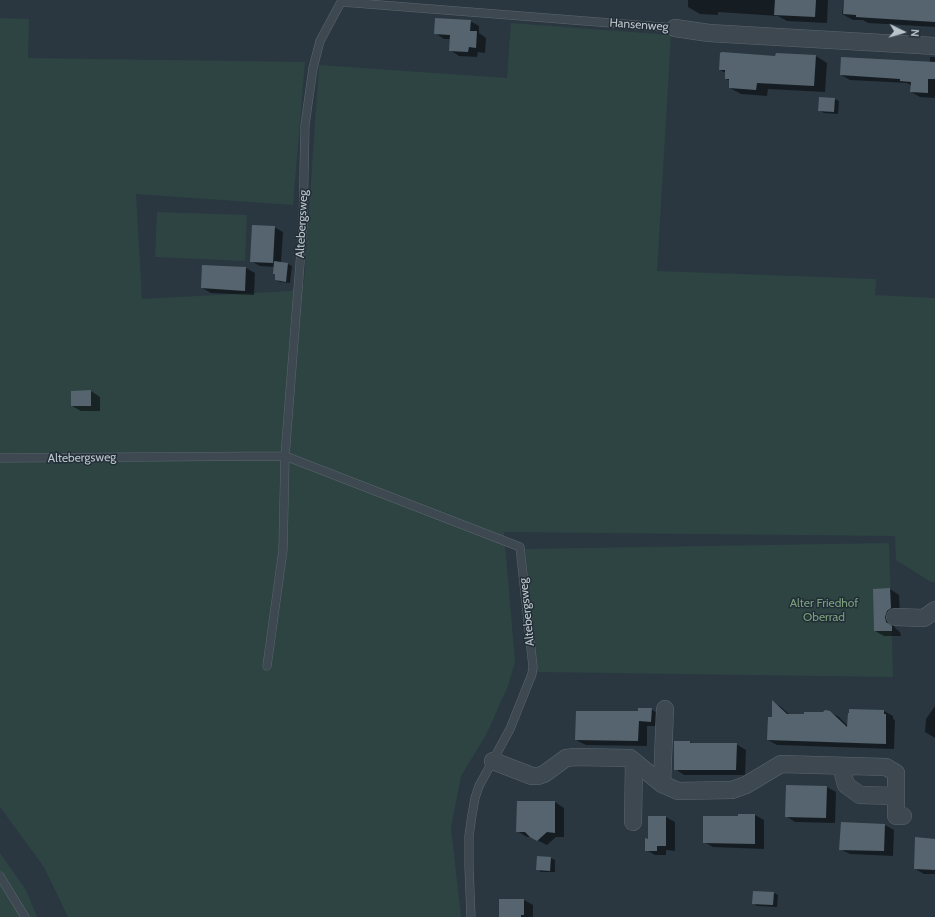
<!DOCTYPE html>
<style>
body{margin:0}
#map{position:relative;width:935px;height:917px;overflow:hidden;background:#2a3741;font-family:Cabin,sans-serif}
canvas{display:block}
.north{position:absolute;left:883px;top:12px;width:40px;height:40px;-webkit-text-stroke:3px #222e36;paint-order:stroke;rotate:95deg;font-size:11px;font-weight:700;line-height:16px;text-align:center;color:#bbc3cb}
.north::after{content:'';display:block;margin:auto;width:14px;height:18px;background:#bbc3cb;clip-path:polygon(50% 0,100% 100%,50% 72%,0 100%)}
</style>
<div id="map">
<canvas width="935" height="917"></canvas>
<div class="north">N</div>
</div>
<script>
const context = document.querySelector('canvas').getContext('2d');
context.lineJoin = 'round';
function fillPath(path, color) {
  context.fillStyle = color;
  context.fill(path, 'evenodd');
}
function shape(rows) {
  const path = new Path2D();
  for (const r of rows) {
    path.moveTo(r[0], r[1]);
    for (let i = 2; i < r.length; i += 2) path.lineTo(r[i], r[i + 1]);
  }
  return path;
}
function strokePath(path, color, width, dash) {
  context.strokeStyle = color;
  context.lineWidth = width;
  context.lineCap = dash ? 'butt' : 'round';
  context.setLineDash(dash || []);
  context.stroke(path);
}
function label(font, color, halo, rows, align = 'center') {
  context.font = font + ' Cabin,sans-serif';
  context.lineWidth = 3;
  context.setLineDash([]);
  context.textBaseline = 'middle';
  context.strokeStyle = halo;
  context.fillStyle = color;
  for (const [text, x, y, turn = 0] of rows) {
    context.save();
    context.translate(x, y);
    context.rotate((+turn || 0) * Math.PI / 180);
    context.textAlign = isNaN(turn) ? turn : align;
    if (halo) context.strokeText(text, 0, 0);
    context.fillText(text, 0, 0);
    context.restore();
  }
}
const green = shape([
 [0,18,29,19,28,58,305,62,293,205,136,194,142,299,291,291,304,283,319,65,507,78,511,23,671,35,657,271,876,279,875,295,935,298,935,582,931,582,896,560,895,536,504,532,515,662,508,686,486,735,461,776,451,828,461,917,68,917,44,867,0,807],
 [157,212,247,215,245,261,155,257],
 [889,543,893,677,537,672,525,549],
 [0,853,26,890,37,917,0,917]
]);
const shadow = shape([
 [688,0,828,0,827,23,787,21,778,16,718,12,718,15,700,14,688,7],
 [844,0,935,0,935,27,868,23,863,20,853,20,842,14],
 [470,21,479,26,479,33,486,38,485,53,478,52,477,57,459,56,450,50,450,39,444,39,435,33],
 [816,56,827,63,825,92,768,89,767,96,741,94,730,88,730,81,726,79,726,73,720,70,776,57],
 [930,57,935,57,935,98,920,97,911,92,912,86,907,83,850,80,841,75,930,62],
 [835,99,839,101,838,114,824,113,819,110],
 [274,227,283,232,281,263,288,264,292,266,290,283,280,282,276,280,275,267,260,266,251,261],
 [246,268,255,273,254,295,211,293,202,288],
 [91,391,100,397,100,411,81,411,72,406],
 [890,589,899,595,900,613,894,623,895,628,900,632,901,636,884,636,875,631],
 [773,702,781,707,790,715,823,713,830,712,839,717,848,726,850,710,884,711,893,716,893,719,895,720,894,749,777,745,768,740,773,718],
 [935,706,935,738,925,732,926,719],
 [651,709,660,715,660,726,647,726,647,746,586,745,576,740,639,712],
 [690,742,693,744,736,744,746,750,745,775,684,775,675,769],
 [827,787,836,792,835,823,795,822,786,816],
 [555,802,564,808,564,837,556,837,547,845,531,837,527,837,517,831],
 [755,815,764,820,764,849,713,847,704,842,739,817],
 [649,817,666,817,675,822,675,851,666,850,666,855,655,855,646,850,649,840],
 [885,825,894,830,893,856,850,854,840,849],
 [935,840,935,874,924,874,915,869],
 [538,857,551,858,555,860,555,872,541,872,537,869],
 [774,893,778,895,777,907,757,906,753,903],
 [524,900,533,905,533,917,500,917]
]);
const building = shape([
 [775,0,816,0,815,17,774,15],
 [844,0,935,0,935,22,856,17,856,15,843,14],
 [435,18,471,20,470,31,477,31,476,48,469,47,468,52,449,51,450,35,434,34],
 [722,52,775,56,776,53,816,55,814,86,757,83,756,90,729,88,729,79,725,79,725,70,719,70,720,53],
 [841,57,935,62,935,79,928,79,928,93,910,92,911,82,900,81,900,79,840,75],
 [819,97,835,98,834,112,818,111],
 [252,225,275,226,273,263,250,262],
 [274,261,288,263,286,282,275,280,275,274,273,274],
 [202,265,246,267,245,291,201,288],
 [91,390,91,406,71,406,71,391],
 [890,588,891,608,887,611,885,617,886,622,892,626,892,631,874,631,873,589],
 [772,700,787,714,804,714,804,712,823,712,825,710,830,711,847,727,848,713,849,713,849,709,884,710,884,714,886,714,886,744,767,740,768,717,772,717],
 [638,708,652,708,651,722,639,721,638,741,575,740,576,711,638,711],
 [674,741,690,741,690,743,737,743,736,770,674,770],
 [786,785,827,786,826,818,785,817],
 [517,801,555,801,555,833,547,832,537,841,530,837,525,832,516,832],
 [738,814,755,814,755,844,703,843,703,816,738,816],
 [648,816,666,816,666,846,657,846,657,851,645,851,645,838,648,839],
 [841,822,885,824,884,851,839,850],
 [915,837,935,839,935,870,914,869],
 [537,856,551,857,550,871,536,870],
 [753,891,774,892,773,905,752,904],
 [499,899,524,899,524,915,521,915,521,917,499,917]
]);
const service = shape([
 [342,2,675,28],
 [0,458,285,456,520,547,533,667,532,674,510,729,479,786,475,798,472,815,469,836,469,867,471,917],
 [267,666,283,550,285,456,303,225,305,125,313,68,320,41,342,0],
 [0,876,25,917]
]);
const minor = shape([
 [675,28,709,33,935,46],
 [895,617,924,618,935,610],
 [493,761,532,776,538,776,544,774,566,758,575,757,630,758,662,784,678,791,732,790,746,785,781,764,886,767,896,773,896,816,903,816],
 [841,766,846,785,860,795,896,796],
 [662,784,665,709],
 [633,822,634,761]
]);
const streetNames = [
 ["Hansenweg",639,25,4],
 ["Altebergsweg",302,224,-87],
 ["Altebergsweg",82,458,-1],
 ["Altebergsweg",527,612,-96]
];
const parkNames = [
 ["Alter Friedhof",824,603],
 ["Oberrad",824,617]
];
fillPath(green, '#2d4442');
fillPath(shadow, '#0007');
fillPath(building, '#55646e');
strokePath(service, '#5c666e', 9);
strokePath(minor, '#5c666e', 18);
strokePath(service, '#3e4851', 8);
strokePath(minor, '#3e4851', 17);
label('12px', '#bbc3cb', '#222e36', streetNames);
label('12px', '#7b9f7e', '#222e36', parkNames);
</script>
